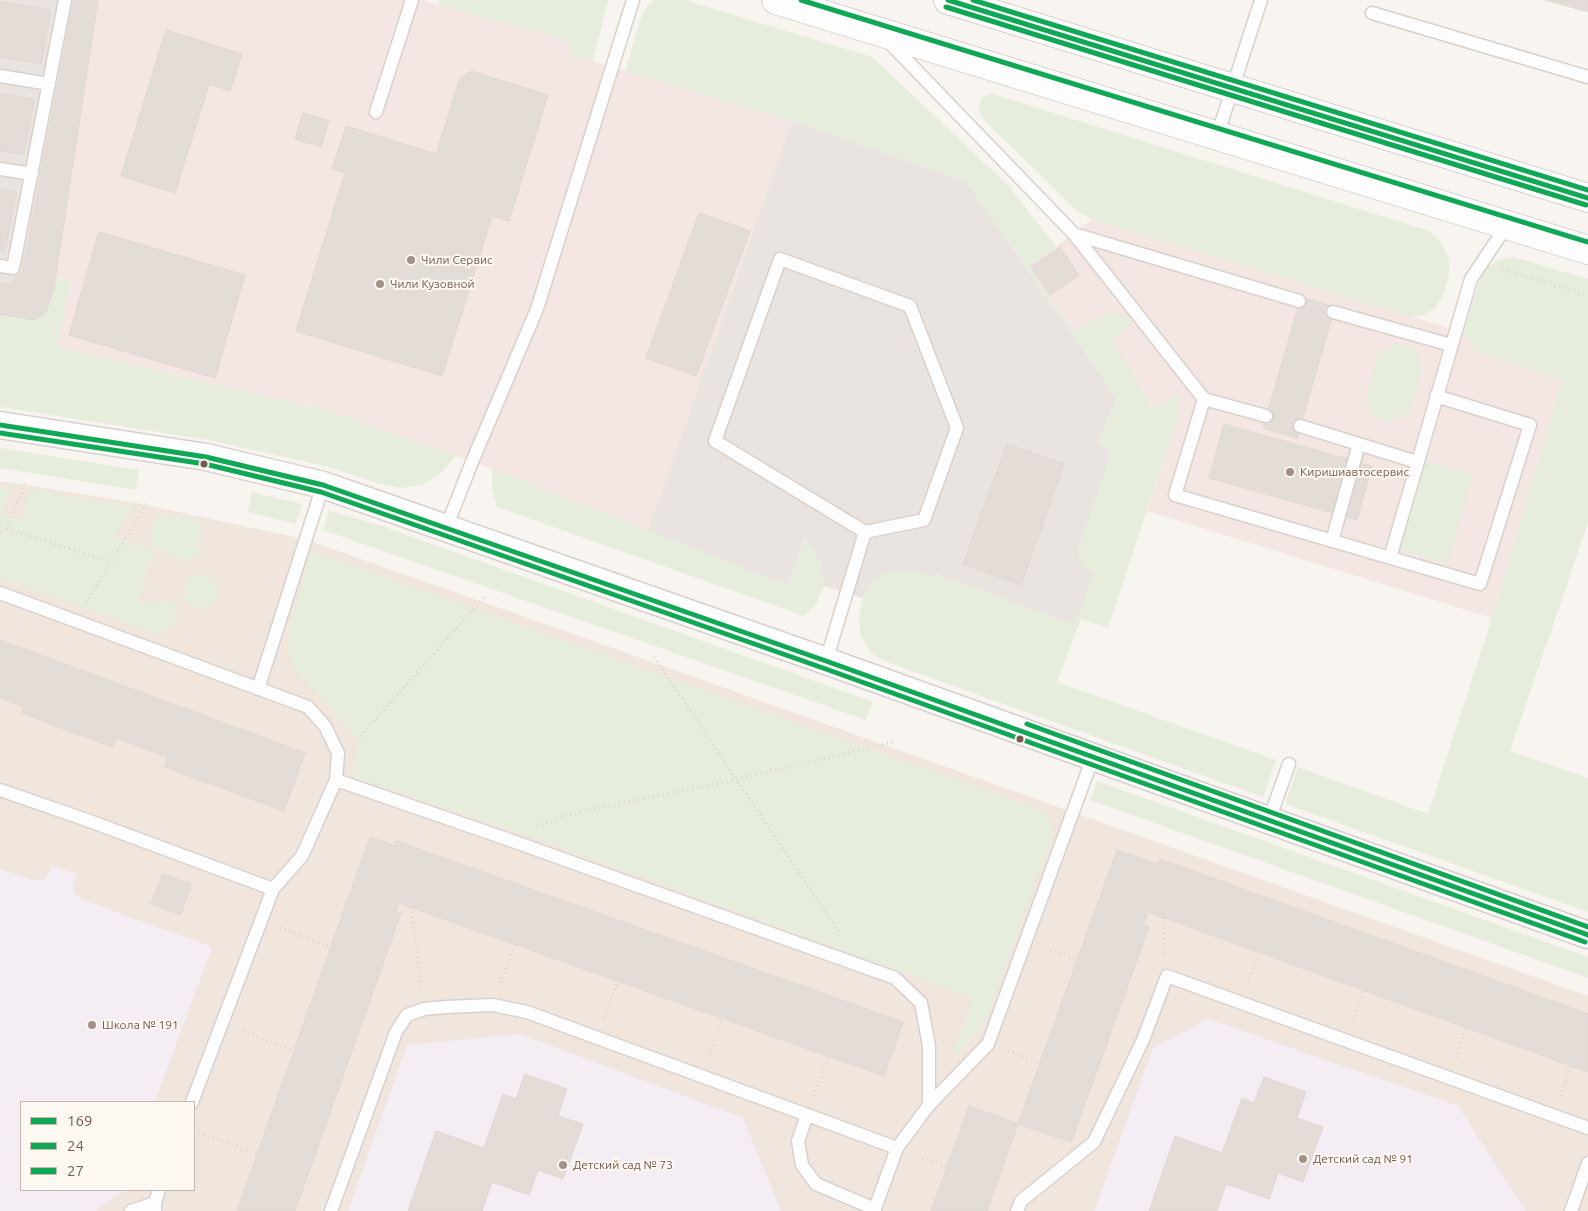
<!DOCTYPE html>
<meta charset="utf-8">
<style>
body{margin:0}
#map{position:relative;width:1588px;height:1211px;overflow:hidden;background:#f8f4f0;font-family:Ubuntu,sans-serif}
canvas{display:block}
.legend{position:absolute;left:20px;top:1101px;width:175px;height:90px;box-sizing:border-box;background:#fef8f2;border:1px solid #c7b9b2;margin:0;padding:6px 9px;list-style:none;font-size:15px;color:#745a51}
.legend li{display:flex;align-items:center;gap:10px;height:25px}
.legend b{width:25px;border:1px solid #c7b9b2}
</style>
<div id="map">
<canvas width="1588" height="1211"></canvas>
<ul class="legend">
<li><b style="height:6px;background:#10a855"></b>169</li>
<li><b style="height:6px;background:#10a855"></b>24</li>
<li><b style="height:6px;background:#10a855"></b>27</li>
</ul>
</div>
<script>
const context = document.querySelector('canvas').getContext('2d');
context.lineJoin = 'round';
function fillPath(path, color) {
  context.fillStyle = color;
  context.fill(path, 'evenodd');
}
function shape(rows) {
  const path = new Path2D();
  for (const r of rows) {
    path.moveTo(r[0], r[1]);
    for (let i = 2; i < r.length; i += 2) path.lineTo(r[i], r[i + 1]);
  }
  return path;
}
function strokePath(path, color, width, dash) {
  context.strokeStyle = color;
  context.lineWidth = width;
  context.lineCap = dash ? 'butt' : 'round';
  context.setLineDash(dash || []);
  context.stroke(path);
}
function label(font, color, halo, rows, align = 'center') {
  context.font = font + ' Ubuntu,sans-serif';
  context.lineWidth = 4;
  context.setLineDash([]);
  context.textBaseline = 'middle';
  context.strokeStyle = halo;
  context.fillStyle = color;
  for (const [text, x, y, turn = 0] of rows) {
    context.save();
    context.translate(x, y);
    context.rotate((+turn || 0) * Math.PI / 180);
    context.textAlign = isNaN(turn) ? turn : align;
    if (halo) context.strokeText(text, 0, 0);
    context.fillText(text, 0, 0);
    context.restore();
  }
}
const residential = shape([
 [0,481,132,502,304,539,565,631,1588,996,1588,1211,0,1211],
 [21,1102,194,1102,194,1190,21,1190]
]);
const commercial = shape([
 [98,0,421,0,571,41,569,54,792,121,648,531,492,469,329,411,57,347,71,281,55,278],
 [1092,219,1462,332,1478,352,1562,380,1492,618,1147,511,1177,419,1178,393,1153,408,1111,339,1103,314,1074,333,1028,266,1056,247],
 [1301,297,1335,307,1297,438,1263,427],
 [1225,424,1372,466,1356,520,1209,478]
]);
const industrial = shape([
 [0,0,98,0,54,287,46,312,35,320,0,314],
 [792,121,966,181,1105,381,1116,399,1099,441,1112,453,1079,547,1095,572,1075,626,936,574,934,577,906,570,872,582,863,598,824,586,821,564,805,539,787,585,648,531]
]);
const education = shape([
 [53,866,77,874,73,884,74,893,83,900,212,947,155,1102,21,1102,21,1190,124,1190,122,1193,95,1211,0,1211,0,869,33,880,45,879],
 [1208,1019,1458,1106,1526,1211,1094,1211,1153,1048],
 [520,1034,743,1118,781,1211,348,1211,407,1045]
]);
const green = shape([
 [439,0,608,0,593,61,568,54,571,41,438,5],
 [655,0,684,0,872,57,1009,186,1056,247,1029,266,1074,332,1103,314,1113,312,1125,314,1132,325,1112,339,1153,408,1178,393,1179,405,1177,419,1108,628,1081,619,1057,682,1276,760,1263,797,884,661,869,651,861,636,859,617,863,598,872,582,886,573,906,570,934,577,935,574,1075,626,1094,573,1084,568,1079,558,1079,547,1111,453,1099,441,1116,399,1105,381,966,181,792,121,625,71,642,14,650,3],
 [993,94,1429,231,1441,242,1449,258,1449,276,1442,298,1434,309,1422,316,1407,316,1092,219,1077,211,982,118,979,109,980,101,985,96],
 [1513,257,1588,279,1588,523,1510,751,1588,778,1588,912,1285,804,1298,767,1428,814,1492,618,1562,380,1478,352,1462,332,1480,280,1487,268,1498,260],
 [55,278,71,281,57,347,329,411,456,456,441,473,422,485,401,488,377,483,329,467,209,440,0,407,0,314,36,320,46,312],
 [1393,343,1414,348,1422,368,1410,410,1393,423,1372,417,1366,396,1377,356],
 [0,448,139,470,136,490,0,468],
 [1425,461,1473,475,1447,564,1400,550],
 [492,469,787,585,805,539,821,564,824,586,816,604,804,616,497,507,492,488],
 [0,486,11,487,1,514,23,520,30,490,132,506,113,538,153,549,150,529,161,513,203,521,198,553,186,561,154,549,138,604,174,602,177,620,159,635,0,578],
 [252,492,302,504,296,524,248,512],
 [329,511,379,525,873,702,866,720,323,530],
 [311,551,1044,811,1053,832,983,1027,952,1058,973,998,519,832,353,777,357,740,296,670,290,657,288,646,289,632],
 [199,573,216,581,218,599,203,610,186,603,184,585],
 [1097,781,1588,957,1588,978,1090,800]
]);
const building = shape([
 [74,0,98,0,54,287,46,312,35,320,0,314,0,283,8,285,22,274,74,0],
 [1546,0,1588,0,1588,12,1546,0],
 [0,2,51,10,41,64,0,57,0,2],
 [166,30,242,54,230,91,209,84,175,193,121,176,166,30],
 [471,71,548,95,509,221,492,216,442,376,296,331,345,173,332,169,346,126,436,154,460,78,471,71],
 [0,94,34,99,24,154,0,151,0,94],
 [303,113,329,121,321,147,295,139,303,113],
 [0,189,16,192,5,251,0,250,0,189],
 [699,213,750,231,696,376,646,358,699,213],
 [99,232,245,275,215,378,69,335,99,232],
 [1060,247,1079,275,1050,295,1031,267,1060,247],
 [1301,297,1335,307,1297,438,1263,428,1301,297],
 [1224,424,1372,466,1357,520,1209,478,1224,424],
 [1007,444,1064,464,1021,585,963,564,1007,444],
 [0,640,305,753,284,811,165,767,168,757,116,738,112,747,22,713,24,707,0,698,0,640],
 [370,837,395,846,396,841,903,1022,884,1076,399,903,395,911,401,913,295,1211,237,1211,370,837],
 [1117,850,1158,864,1160,859,1588,1014,1588,1072,1148,912,1143,925,1149,927,1071,1142,1018,1124,1117,850],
 [162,874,191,884,181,915,151,904,162,874],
 [525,1074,567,1089,558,1116,583,1124,563,1179,538,1170,529,1195,492,1182,482,1211,408,1211,436,1131,484,1148,503,1094,516,1099,525,1074],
 [1264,1077,1306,1092,1297,1118,1323,1127,1303,1182,1278,1173,1269,1199,1226,1184,1217,1211,1149,1211,1175,1136,1222,1153,1242,1098,1254,1103,1264,1077],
 [969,1106,1018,1124,987,1211,931,1211,969,1106]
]);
const path = shape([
 [1502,269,1588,295],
 [7,529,111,562],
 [0,531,7,529,26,481],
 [86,603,148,501],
 [654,657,841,935],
 [357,740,484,597],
 [537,826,566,815,738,779,893,742],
 [411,907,421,988],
 [1163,918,1165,955],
 [280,928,331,947],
 [1045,948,1078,959],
 [500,983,515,944],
 [1248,983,1259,953],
 [604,1018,618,981],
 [1353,1021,1364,991],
 [243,1031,294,1051],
 [1008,1051,1040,1063],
 [709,1055,722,1018],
 [1456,1058,1466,1028],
 [814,1096,828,1056],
 [1561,1096,1571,1066],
 [194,1131,257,1154],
 [917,1156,947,1166]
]);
const service = shape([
 [1372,13,1588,77],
 [888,41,1074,234,1299,301],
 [0,76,49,84],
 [376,112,412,0],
 [1217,136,1261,0],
 [0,169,32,174],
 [1074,234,1204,399,1175,495,1480,584,1530,425,1436,396],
 [780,259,910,306,957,428,924,520,865,532,715,441,780,259],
 [0,266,13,268,65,0],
 [1333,312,1451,345],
 [1204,399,1266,416],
 [1300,426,1417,462],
 [446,528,472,462,537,309,633,0],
 [1332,541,1359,444],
 [1390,558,1471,279,1507,225],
 [0,593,308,707,325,726,338,753,336,780,302,856,273,889,192,1102],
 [826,661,865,532],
 [258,689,323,485],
 [336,780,504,838,895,978,921,1003,929,1046,929,1105],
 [0,790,84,819,273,889],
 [1269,820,1289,764],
 [807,1115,798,1141,802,1165,816,1184,875,1209],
 [131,1211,155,1203],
 [155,1211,155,1203,159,1190],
 [331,1211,396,1032,407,1015,424,1009,446,1007,493,1005,527,1012,897,1148],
 [874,1211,897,1148,929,1105,988,1044,1093,757],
 [1017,1211,1021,1201,1094,1142,1143,1040,1167,976,1588,1128],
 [1571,1211,1588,1163]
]);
const minor = shape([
 [0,425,206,457,323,485,826,661,1588,935]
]);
const tertiary = shape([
 [776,0,1588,250],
 [948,0,1588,198]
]);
const bus1 = shape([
 [948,0,1588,198],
 [0,425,206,457,323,485,826,661,1588,935]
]);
const bus2 = shape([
 [946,7,1586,205],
 [0,433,205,464,321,492,823,668,1585,942]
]);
const bus3 = shape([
 [801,0,1588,242],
 [973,0,1588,190],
 [1027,724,1588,927]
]);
const markers = [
 [411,260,5,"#a29089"],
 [380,284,5,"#a29089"],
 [204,464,4.5,"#745a51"],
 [1290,472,5,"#a29089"],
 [1020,739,4.5,"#745a51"],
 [92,1025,5,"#a29089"],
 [1303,1159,5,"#a29089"],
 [563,1165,5,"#a29089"]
];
const poiNames = [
 ["Чили Сервис",421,260],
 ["Чили Кузовной",390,284],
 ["Киришиавтосервис",1300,472],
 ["Школа № 191",102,1025],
 ["Детский сад № 91",1313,1159],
 ["Детский сад № 73",573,1165]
];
fillPath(residential, '#f0e6de');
fillPath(commercial, '#f4e6e2');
fillPath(industrial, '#eae4e0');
fillPath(education, '#f4edf4');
fillPath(green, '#e7eddc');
fillPath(building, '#e4dcd7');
strokePath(building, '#e0d7d2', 1);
strokePath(service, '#d7d1cd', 15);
strokePath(minor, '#d7d1cd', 29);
strokePath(tertiary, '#d7d1cd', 30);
strokePath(path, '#dad3d0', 3, [1, 4]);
strokePath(service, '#fefdfd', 12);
strokePath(minor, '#fefdfd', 26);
strokePath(tertiary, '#fefdfd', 28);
strokePath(bus1, '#10a855', 5);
strokePath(bus2, '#10a855', 5);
strokePath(bus3, '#10a855', 5);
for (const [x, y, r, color] of markers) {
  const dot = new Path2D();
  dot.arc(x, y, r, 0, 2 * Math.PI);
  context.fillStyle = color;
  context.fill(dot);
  strokePath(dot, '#fef8f2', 2);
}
label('12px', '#745a51', '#fef8f2', poiNames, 'left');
</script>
